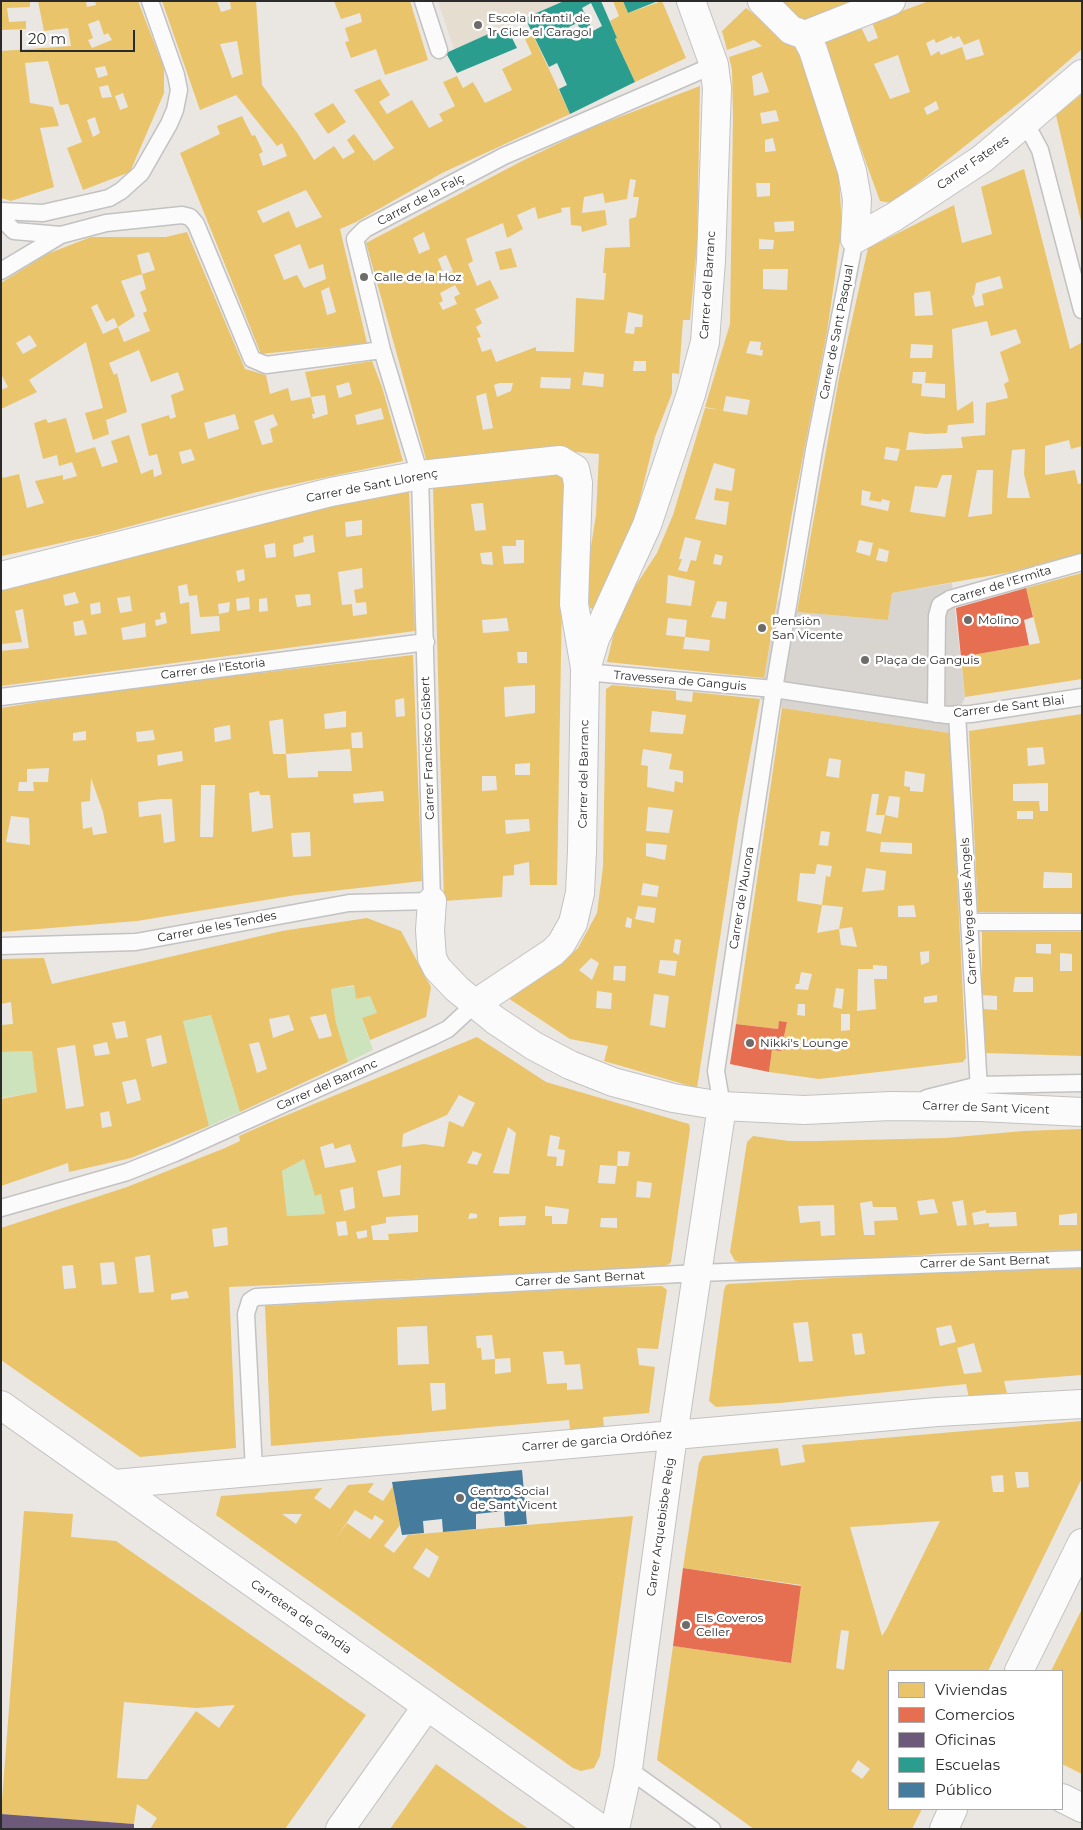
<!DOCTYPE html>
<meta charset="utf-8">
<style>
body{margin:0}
#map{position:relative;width:1083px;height:1830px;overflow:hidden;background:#eae6e2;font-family:Montserrat,sans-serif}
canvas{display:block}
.frame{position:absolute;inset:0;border:2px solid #2b2b2b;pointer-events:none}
.legend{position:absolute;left:888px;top:1670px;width:175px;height:140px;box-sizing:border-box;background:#fff;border:1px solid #aaa;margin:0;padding:6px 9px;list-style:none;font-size:15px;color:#2b2b2b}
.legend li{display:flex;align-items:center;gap:10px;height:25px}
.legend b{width:25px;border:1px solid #aaa}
.scale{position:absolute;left:20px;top:30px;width:115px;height:22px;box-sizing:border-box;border:2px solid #2b2b2b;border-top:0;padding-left:6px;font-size:15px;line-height:18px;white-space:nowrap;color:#2b2b2b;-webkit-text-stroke:4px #fff;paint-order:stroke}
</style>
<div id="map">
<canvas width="1083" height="1830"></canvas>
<div class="frame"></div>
<ul class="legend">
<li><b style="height:14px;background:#e9c46a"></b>Viviendas</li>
<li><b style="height:14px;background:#e76f51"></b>Comercios</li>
<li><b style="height:14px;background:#6d597a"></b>Oficinas</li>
<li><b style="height:14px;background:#2a9d8f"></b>Escuelas</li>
<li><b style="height:14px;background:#457b9d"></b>Público</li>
</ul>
<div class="scale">20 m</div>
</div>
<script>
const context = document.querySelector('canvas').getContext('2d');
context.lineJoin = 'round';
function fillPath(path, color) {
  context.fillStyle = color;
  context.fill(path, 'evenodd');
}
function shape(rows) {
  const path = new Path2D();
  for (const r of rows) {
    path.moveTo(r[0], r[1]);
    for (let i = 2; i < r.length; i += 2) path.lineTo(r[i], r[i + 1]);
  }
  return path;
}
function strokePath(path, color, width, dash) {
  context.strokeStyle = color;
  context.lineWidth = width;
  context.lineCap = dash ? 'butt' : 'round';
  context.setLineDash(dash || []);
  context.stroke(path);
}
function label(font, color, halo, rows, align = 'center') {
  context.font = font + ' Montserrat,sans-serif';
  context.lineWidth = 5;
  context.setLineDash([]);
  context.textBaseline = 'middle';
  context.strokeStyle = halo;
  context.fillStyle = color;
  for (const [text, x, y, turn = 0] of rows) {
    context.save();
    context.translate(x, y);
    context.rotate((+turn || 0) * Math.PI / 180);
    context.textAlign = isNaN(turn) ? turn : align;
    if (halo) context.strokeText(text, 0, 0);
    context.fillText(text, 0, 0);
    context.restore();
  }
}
const education = shape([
 [438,1,564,1,454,49]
]);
const green = shape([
 [354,986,356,999,370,996,377,1013,362,1019,373,1050,348,1062,336,1023,331,989],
 [211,1015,240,1112,209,1126,183,1021],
 [32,1051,37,1092,2,1098,1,1052],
 [304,1159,315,1196,321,1194,325,1214,287,1216,282,1171]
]);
const plaza = shape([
 [952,583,965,697,950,733,782,708,760,699,778,600,797,612,888,620,892,593]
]);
const homes = shape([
 [1,1,30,1,30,7,7,8,9,22,26,21,26,29,1,30],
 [38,1,86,1,87,7,96,5,95,1,138,1,164,68,164,93,130,172,83,190,67,148,82,142,68,104,60,105,48,61,25,63,30,103,53,107,59,126,40,128,54,187,11,201,1,198,1,51,71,46,68,28,44,31],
 [99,20,104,35,108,33,112,40,92,48,88,40,93,38,88,24],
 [105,66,108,75,98,78,95,68],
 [108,85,112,97,102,98,99,87],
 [123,93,128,107,120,110,115,96],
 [95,117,100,133,93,137,87,120],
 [162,1,217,1,221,12,231,9,230,1,256,1,262,85,298,134,314,160,334,146,343,159,355,152,347,140,354,134,374,161,394,148,354,90,380,79,390,95,379,102,387,114,412,100,429,128,443,121,439,114,455,106,443,82,457,76,463,88,473,82,485,103,512,90,502,69,532,54,525,39,533,35,570,114,442,173,356,222,340,229,367,343,261,354,180,153,220,134,217,126,242,116,252,136,255,135,263,152,259,154,263,166,287,156,282,143,277,146,236,95,200,110],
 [237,41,243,74,232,78,220,44],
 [306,190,322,217,296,228,289,211,263,223,257,211],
 [300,244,309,269,323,264,326,279,304,288,297,275,284,280,274,255],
 [329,287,336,312,327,315,321,291],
 [334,1,410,1,428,60,385,75,376,49,351,58,345,42,349,41,345,28,362,22,360,13,341,19],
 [613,1,623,1,628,13,662,1,686,58,635,82,615,39,617,38,610,21,619,16],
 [781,1,853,1,796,24],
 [929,1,1082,1,1082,49,1028,96,922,180,891,203,880,201,822,42,861,27,868,42,878,38,872,22],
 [952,36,953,39,959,36,964,45,979,39,984,55,966,60,962,47,941,55,939,51,931,56,926,43,934,39,936,43],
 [898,55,910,92,890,99,874,64],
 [936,101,939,109,927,115,924,108],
 [746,8,802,51,838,158,842,228,827,332,792,513,764,678,607,662,619,611,657,553,673,515,705,408,720,410,705,407,730,324,733,117,732,70,729,57,762,46,754,40,727,50,722,31],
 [762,72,769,92,754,96,752,76],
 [776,110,779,121,762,124,760,113],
 [773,138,776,151,765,152,765,140],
 [756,183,770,183,770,196,757,197],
 [794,221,794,231,775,232,774,222],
 [759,239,774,240,773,249,759,249],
 [763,269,788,269,787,290,763,289],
 [750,341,761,342,760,350,763,350,762,356,746,353],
 [726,396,750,400,747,415,723,411],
 [714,463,735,469,732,491,716,488,714,500,729,502,726,525,695,519],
 [685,537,701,541,696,561,691,560,687,572,678,570,682,559,679,559],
 [715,554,723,556,721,565,713,564],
 [668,575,695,581,691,606,666,603],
 [717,601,727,602,725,619,711,617],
 [668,618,687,620,685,637,666,635],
 [685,637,710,640,709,651,683,649],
 [700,86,697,245,690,320,683,320,679,374,672,373,672,393,655,437,636,515,612,576,594,610,582,603,596,515,599,454,564,451,427,463,366,243,524,160,588,129],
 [630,179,636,180,633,197,639,197,636,217,629,219,630,247,605,248,603,273,606,273,604,300,576,298,574,352,536,351,536,347,496,362,491,349,482,352,477,338,481,337,476,327,482,323,475,309,499,298,490,280,477,286,468,264,473,261,466,239,503,223,507,238,523,229,517,215,535,207,538,219,562,212,561,208,570,207,571,225,581,226,582,232,607,225,605,210,582,213,584,197,603,193,605,203,627,199],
 [424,232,430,249,419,254,413,238],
 [446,255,453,271,444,275,438,259],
 [455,285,460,294,454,297,457,304,443,310,439,303,443,301,440,293],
 [628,312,643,315,642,327,635,327,634,334,625,333],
 [634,361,646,361,646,371,633,371],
 [584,372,604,374,603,387,582,385],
 [541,377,571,378,570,389,540,388],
 [499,383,513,383,511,391,497,397,494,385],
 [486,393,493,428,483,430,476,396],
 [1082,94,1082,221,1081,221,1056,115],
 [333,103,346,122,328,134,314,114],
 [1024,169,1070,349,1081,343,1082,347,1082,446,1071,449,1069,440,1045,446,1045,475,1075,470,1078,484,1082,483,1082,553,1011,572,892,593,888,620,797,612,839,378,868,248,954,205,962,243,992,234,981,187],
 [1000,276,1003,288,982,294,984,305,975,307,972,296,974,295,976,283],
 [930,291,933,315,915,316,914,293],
 [987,321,991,336,1016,329,1021,343,1000,352,1009,381,1004,384,1008,398,986,403,985,435,961,437,963,448,906,450,909,432,926,434,947,433,948,425,974,423,973,401,957,411,952,331,952,329],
 [911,344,933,345,932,358,910,358],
 [913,372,926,372,925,383,945,384,945,398,921,396,922,384,912,383],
 [886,447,900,449,897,461,884,459],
 [1025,449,1024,474,1030,498,1007,498,1012,450],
 [977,470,993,470,992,514,968,517],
 [942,475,952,475,945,517,910,512,915,486,937,488],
 [862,490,871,492,869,500,881,502,882,499,890,501,888,511,861,505],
 [859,540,873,543,870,556,856,552],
 [879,548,889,551,887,562,876,560],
 [187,232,245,369,266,375,270,394,288,388,291,401,311,397,315,414,312,414,313,419,328,414,325,395,311,397,305,372,372,361,382,387,403,461,257,492,101,534,2,556,1,473,3,478,19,474,27,508,44,503,35,481,63,475,63,480,77,476,72,462,59,466,57,455,43,459,34,423,46,419,48,423,66,418,76,453,95,447,102,467,118,462,111,441,129,435,141,474,153,469,154,477,162,474,157,454,149,456,141,424,169,415,170,419,176,417,171,395,184,390,178,372,151,382,139,350,109,363,114,375,117,373,127,412,106,420,109,434,93,440,85,413,103,408,86,342,29,380,37,392,1,409,1,390,8,387,1,374,1,283,47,254,91,237,166,237],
 [149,252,155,270,142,274,137,255],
 [142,274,146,289,140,292,147,311,143,313,150,331,124,342,118,327,135,316,121,281],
 [97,304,106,322,114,318,118,327,103,334,91,307],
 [30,335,37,346,23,354,16,343],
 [349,382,352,394,339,398,336,386],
 [381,408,384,419,357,425,355,415],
 [235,414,239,429,208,439,204,423],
 [273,414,278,425,270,429,273,442,262,445,254,421],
 [191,449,195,460,182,464,179,452],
 [511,248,517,267,500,270,495,252],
 [561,473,564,481,557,885,530,885,529,862,514,865,514,875,503,876,502,897,444,901,433,487],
 [483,503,486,530,475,531,471,504],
 [516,540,524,540,524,563,504,564,502,546,516,546],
 [492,552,493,565,482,564,480,553],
 [507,618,509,631,483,633,482,620],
 [517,652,527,652,527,663,518,663],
 [535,685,535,713,505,717,504,687],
 [530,763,530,775,515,775,515,764],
 [482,776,496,776,497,790,482,791],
 [529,819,530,831,506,834,505,820],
 [409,491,415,631,1,686,1,651,29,648,23,609,15,611,22,642,1,644,1,590,330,505],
 [362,520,362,535,346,537,345,522],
 [313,535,315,552,294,557,293,545,304,542,303,537],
 [275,543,276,557,266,558,264,545],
 [362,568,363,588,354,590,356,603,366,602,367,614,353,616,352,604,342,605,338,572],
 [244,569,245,580,238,582,236,571],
 [187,584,189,596,197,595,200,617,219,616,220,631,191,634,189,602,180,604,178,586],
 [75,592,79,603,65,606,63,595],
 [310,594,311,605,297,607,295,595],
 [130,596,132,611,120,613,117,598],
 [249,597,250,609,237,611,236,599],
 [267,598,268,611,259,612,259,599],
 [100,602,101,613,91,615,90,604],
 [230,602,229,612,219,614,218,604],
 [165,612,167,623,156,626,155,620,161,619,160,613],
 [83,620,87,634,75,636,73,622],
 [145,623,146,637,123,640,121,628],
 [1082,573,1082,679,965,697,961,657,1040,643,1026,588],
 [413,655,422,881,296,895,137,921,1,932,1,708,107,691],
 [404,698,405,716,396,717,395,700],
 [346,711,346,727,325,729,324,714],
 [283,719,286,754,350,749,352,771,318,771,318,777,288,778,286,754,273,754,269,721],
 [230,725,231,739,215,742,214,728],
 [153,730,155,740,137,742,136,732],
 [86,731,86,740,73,741,73,733],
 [362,732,363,748,352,748,351,733],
 [182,751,183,761,158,766,157,755],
 [49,768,48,782,33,782,34,791,18,791,19,782,27,782,27,769],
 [91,778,103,812,107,833,93,835,92,827,83,829,81,802,90,801],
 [201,785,215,785,213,837,200,837],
 [259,791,260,795,270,795,273,828,252,832,249,793],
 [383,791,384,801,354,803,353,794],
 [161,799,172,799,175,841,164,843,161,814,139,817,138,802],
 [11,816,29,818,30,845,6,842],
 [310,832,311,856,293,857,291,833],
 [612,685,676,691,676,700,692,702,693,692,760,699,738,820,697,1088,604,1061,608,1046,570,1039,508,998,558,966,578,948,597,913,603,867,606,689],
 [652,711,686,715,683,734,650,732],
 [643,749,672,754,669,769,683,771,683,783,675,781,674,792,647,787,648,766,641,765],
 [648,807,673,810,669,833,646,831],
 [646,843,667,845,665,860,646,856],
 [643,883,659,886,657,897,641,895],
 [638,906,656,908,654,923,635,919],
 [627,917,632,919,631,928,625,927],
 [675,939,681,940,679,955,673,952],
 [591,958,599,963,592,980,579,970],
 [660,960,677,961,675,976,658,973],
 [614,966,626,966,625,981,613,980],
 [597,991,612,993,611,1009,596,1008],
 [654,994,669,996,665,1028,650,1025],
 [782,708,950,733,966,1058,963,1062,819,1079,769,1072,772,1050,781,1051,787,1022,779,1021,778,1029,736,1024],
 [829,758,841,760,839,778,826,776],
 [905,771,925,774,923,792,910,791,910,787,904,786],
 [872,794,879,794,876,815,885,815,889,796,900,797,898,818,885,815,881,834,866,831],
 [821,831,830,832,828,846,819,845],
 [881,842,912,843,912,854,880,852],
 [817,864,832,866,830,877,826,876,822,905,843,907,839,929,852,927,857,947,841,945,839,929,817,933,822,905,797,901,800,873,815,874],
 [866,868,886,871,884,890,862,892],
 [914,905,916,917,898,917,898,906],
 [929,951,929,962,921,965,920,952],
 [873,965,887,966,887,979,874,979,876,1009,857,1011,858,969,873,969],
 [801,972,812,974,808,990,795,989,796,984,799,984],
 [836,988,844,989,842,1009,833,1007],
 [937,995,937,1002,924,1003,924,997],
 [798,1004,805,1004,805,1016,797,1015],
 [841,1014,850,1014,850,1030,841,1031],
 [1082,714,1082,913,978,912,969,731],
 [1043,747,1045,764,1028,766,1027,748],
 [1048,783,1048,811,1040,811,1039,801,1013,801,1013,784],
 [1017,811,1033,811,1033,819,1017,819],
 [1044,872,1072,873,1072,888,1043,888],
 [367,918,401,931,431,987,426,1017,370,1040,362,1018,377,1013,370,996,356,999,354,985,331,989,336,1023,348,1062,240,1112,211,1015,183,1021,209,1126,131,1158,69,1172,68,1163,1,1186,1,1099,37,1092,32,1051,1,1052,1,1025,13,1024,11,1002,1,1004,1,959,44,958,52,984,282,931],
 [326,1014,332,1036,319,1039,310,1017],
 [289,1015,294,1030,273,1038,269,1019],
 [125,1021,128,1037,116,1039,112,1023],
 [161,1035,167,1063,152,1067,146,1039],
 [107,1042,110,1054,95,1056,93,1045],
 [259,1042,267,1069,257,1073,249,1044],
 [75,1045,84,1106,66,1109,57,1048],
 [136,1079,141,1100,127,1104,122,1082],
 [109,1111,112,1126,102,1128,100,1113],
 [982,931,1082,932,1082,1056,984,1053,982,1009,997,1010,997,996,982,995],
 [1036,944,1051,944,1051,954,1036,953],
 [1060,953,1072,954,1072,971,1060,971],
 [1015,977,1033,977,1033,992,1013,992],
 [477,1037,546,1082,689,1124,690,1129,671,1262,669,1264,665,1266,575,1272,229,1287,236,1448,140,1457,1,1360,1,1228,127,1187,225,1148,240,1141,239,1136,275,1120],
 [459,1095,475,1103,463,1127,449,1121,444,1147,424,1144,402,1147,403,1134,447,1115],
 [508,1127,516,1133,509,1174,493,1173],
 [550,1135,560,1137,558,1149,565,1150,563,1166,556,1166,557,1157,547,1156],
 [333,1143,335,1149,350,1144,356,1162,325,1168,320,1147],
 [473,1151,482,1154,477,1165,467,1163],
 [618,1151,630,1152,628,1166,617,1166,615,1184,598,1183,600,1165,617,1166],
 [304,1159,315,1196,321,1194,325,1214,287,1216,282,1171],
 [401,1165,400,1195,383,1197,377,1171],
 [637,1181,652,1183,650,1198,636,1197],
 [353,1187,355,1208,344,1211,340,1190],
 [545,1206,569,1209,567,1224,552,1224,552,1216,545,1216],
 [470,1213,477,1214,477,1218,468,1219],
 [418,1215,418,1232,388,1234,389,1240,373,1240,371,1226,386,1223,386,1217],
 [526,1216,525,1225,499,1226,499,1217],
 [601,1218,617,1218,617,1228,600,1227],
 [346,1221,348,1235,338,1236,336,1222],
 [227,1227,228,1245,214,1247,212,1229],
 [367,1230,367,1237,358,1239,356,1232],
 [150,1255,154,1292,139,1293,135,1257],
 [114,1262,117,1284,102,1285,100,1263],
 [73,1265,76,1288,64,1289,62,1266],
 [187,1291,189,1298,171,1300,171,1294],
 [1082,1129,1082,1250,948,1253,852,1260,739,1262,735,1261,730,1252,747,1142,753,1136,789,1141,817,1141,946,1138,1023,1131],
 [934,1199,938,1213,920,1215,917,1201],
 [963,1200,967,1225,957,1226,952,1202],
 [872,1201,873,1207,896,1207,898,1220,874,1221,875,1235,864,1235,860,1203],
 [834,1205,835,1235,821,1236,820,1221,800,1223,798,1206],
 [986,1210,986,1213,1016,1212,1017,1226,989,1227,989,1223,974,1225,972,1213],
 [1077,1213,1077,1225,1059,1225,1059,1215],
 [1082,1268,1082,1375,1004,1381,1007,1393,969,1398,966,1384,780,1403,716,1407,709,1401,724,1290,726,1285,729,1284,971,1270],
 [808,1322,813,1361,799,1362,793,1323],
 [951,1325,956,1342,940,1346,936,1328],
 [862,1333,865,1354,855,1355,852,1334],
 [974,1343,982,1372,964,1374,957,1348],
 [662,1286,667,1290,658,1349,637,1348,639,1365,655,1367,649,1413,603,1417,604,1427,570,1430,569,1420,271,1446,265,1306,608,1287],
 [427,1326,429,1364,398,1365,397,1327],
 [492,1335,495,1359,510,1358,511,1372,495,1374,495,1359,482,1360,481,1348,477,1348,476,1336],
 [563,1351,565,1365,580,1364,583,1389,567,1390,567,1383,547,1384,543,1352],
 [430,1383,445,1383,446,1409,432,1411],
 [1082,1421,1082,1478,988,1671,889,1671,889,1809,922,1809,912,1829,754,1829,657,1760,673,1646,791,1663,801,1585,683,1568,699,1463,703,1456,778,1448,781,1466,805,1462,802,1445],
 [1015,1472,1028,1472,1029,1487,1017,1488],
 [1003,1475,1004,1492,993,1492,991,1476],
 [940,1521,887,1628,882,1636,850,1527],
 [841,1630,849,1631,844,1670,836,1668],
 [858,1760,870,1769,862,1779,851,1771],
 [374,1483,368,1492,383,1501,393,1486,400,1525,384,1546,394,1553,408,1535,633,1516,600,1756,594,1768,581,1771,573,1768,216,1515,221,1496,322,1488,314,1498,330,1509,348,1485],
 [355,1510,372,1520,375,1515,384,1521,370,1539,347,1523,335,1540],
 [282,1514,302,1514,296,1524],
 [426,1548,439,1557,429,1578,413,1568],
 [24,1511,73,1514,71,1537,116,1541,366,1715,285,1829,150,1829,157,1818,137,1804,134,1824,1,1814],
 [124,1702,196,1708,235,1705,219,1728,196,1711,147,1779,141,1779,117,1778],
 [1082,1609,1082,1774,1062,1764,1062,1671,1051,1671],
 [436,1764,509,1816,529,1829,390,1829]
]);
const shops = shape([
 [1026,588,1033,617,1024,620,1029,645,961,657,956,608],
 [779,1021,787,1022,781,1051,772,1050,769,1072,730,1064,736,1024,778,1029],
 [683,1568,801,1586,791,1663,673,1646]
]);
const offices = shape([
 [1,1814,134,1824,134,1829,1,1829]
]);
const schools = shape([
 [564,1,601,1,617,38,615,39,635,82,570,114,559,89,567,85,557,63,549,67,525,18],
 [591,3,602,26,593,31,582,8],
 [577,23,582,33,574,37,569,27],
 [623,1,658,1,628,13],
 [506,26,517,48,457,73,446,53]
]);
const public = shape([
 [522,1470,527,1524,505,1526,504,1511,476,1514,476,1529,443,1532,442,1519,423,1521,424,1533,402,1535,392,1482]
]);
const service = shape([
 [423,1,439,50],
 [1025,122,1040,150,1082,310],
 [1,211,43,213,109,198,121,191,141,173,169,124,175,110,179,90,176,75,150,1],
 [1,218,14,231,61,235,106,223,182,215,190,217,196,224,252,359,266,365,382,350],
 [1,271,61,235],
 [585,672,774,689,947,715,971,714,1082,697],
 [1,697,426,642],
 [936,714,937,616,940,605,950,599,1082,562],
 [957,714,980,1107],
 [969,922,1082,922],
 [1,946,136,942,349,903,432,901,420,475,382,350,355,239,365,229,504,156,714,65],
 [927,1098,979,1085,1082,1083],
 [722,1106,716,1071,774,689,814,450,855,239],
 [1,1208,127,1172,175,1153,432,1037,448,1029,475,1004],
 [254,1470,246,1314,250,1301,256,1297,698,1273,1082,1259],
 [628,1769,712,1829]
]);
const minor = shape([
 [762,1,791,30,805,35,813,50,852,171,857,199,855,239],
 [805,35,891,1],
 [855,239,894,217,982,159,1082,74],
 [1,576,331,492,420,475,560,460,575,469,578,483,574,604,585,668],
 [432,901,430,930,432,958,437,968,457,989,495,1020,534,1046,570,1065,613,1082,673,1098,722,1106,804,1110,891,1106,980,1107,1082,1112],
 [475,1004,553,952,561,944,573,923,580,893,582,851,585,672,595,639,647,525,691,394,705,342,711,260,717,88,714,65,691,1],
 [114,1484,937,1412,1082,1404],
 [1019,1671,1082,1543],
 [1062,1798,1082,1808],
 [340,1829,427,1706],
 [615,1829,628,1769,673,1435,722,1106],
 [944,1829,953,1809]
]);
const secondary = shape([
 [1,1405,601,1829]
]);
const markers = [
 [478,25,5,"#6e6c6b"],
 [364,277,5,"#6e6c6b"],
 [968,620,5,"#6e6c6b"],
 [762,628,5,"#6e6c6b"],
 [865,660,5,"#6e6c6b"],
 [750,1043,5,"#6e6c6b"],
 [460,1498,5,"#6e6c6b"],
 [686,1625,5,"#6e6c6b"]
];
const poiNames = [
 ["Escola Infantil de",488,18],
 ["1r Cicle el Caragol",488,32],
 ["Calle de la Hoz",374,277],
 ["Molino",978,620],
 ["Pensiòn",772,621],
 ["San Vicente",772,635],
 ["Plaça de Ganguis",875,660],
 ["Nikki's Lounge",760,1043],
 ["Centro Social",470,1491],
 ["de Sant Vicent",470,1505],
 ["Els Coveros",696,1618],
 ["Celler",696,1632]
];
const streetNames = [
 ["Carrer Fateres",973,163,-35],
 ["Carrer de la Falç",421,200,-28],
 ["Carrer del Barranc",708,285,-86],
 ["Carrer de Sant Pasqual",837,332,-79],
 ["Carrer de Sant Llorenç",372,486,-11],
 ["Carrer de l'Ermita",1001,585,-17],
 ["Carrer de l'Estoria",213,669,-7],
 ["Travessera de Ganguis",680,681,5],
 ["Carrer de Sant Blai",1009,707,-7],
 ["Carrer Francisco Gisbert",428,748,-92],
 ["Carrer del Barranc",584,774,-89],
 ["Carrer de l'Aurora",742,898,-81],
 ["Carrer Verge dels Àngels",969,911,-93],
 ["Carrer de les Tendes",217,927,-11],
 ["Carrer del Barranc",327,1085,-24],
 ["Carrer de Sant Vicent",986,1108,2],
 ["Carrer de Sant Bernat",985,1262,-2],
 ["Carrer de Sant Bernat",580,1279,-3],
 ["Carrer de garcia Ordóñez",597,1441,-5],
 ["Carrer Arquebisbe Reig",661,1527,-82],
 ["Carretera de Gandia",301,1617,35]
];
fillPath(education, '#e4ddd0');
fillPath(green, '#cce3bc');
fillPath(plaza, '#d8d4d0');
fillPath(homes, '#e9c46a');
fillPath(shops, '#e76f51');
fillPath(offices, '#6d597a');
fillPath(schools, '#2a9d8f');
fillPath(public, '#457b9d');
strokePath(service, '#c3c2c2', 19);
strokePath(minor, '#c3c2c2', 30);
strokePath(secondary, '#c3c2c2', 30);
strokePath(service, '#fcfbfb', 16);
strokePath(minor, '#fcfbfb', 28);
strokePath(secondary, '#fcfbfb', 28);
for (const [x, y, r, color] of markers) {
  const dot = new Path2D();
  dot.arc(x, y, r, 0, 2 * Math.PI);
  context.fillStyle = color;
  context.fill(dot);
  strokePath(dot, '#fff', 2);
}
label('12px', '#2b2b2b', '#fff', poiNames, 'left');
label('12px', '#2b2b2b', '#fff', streetNames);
</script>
